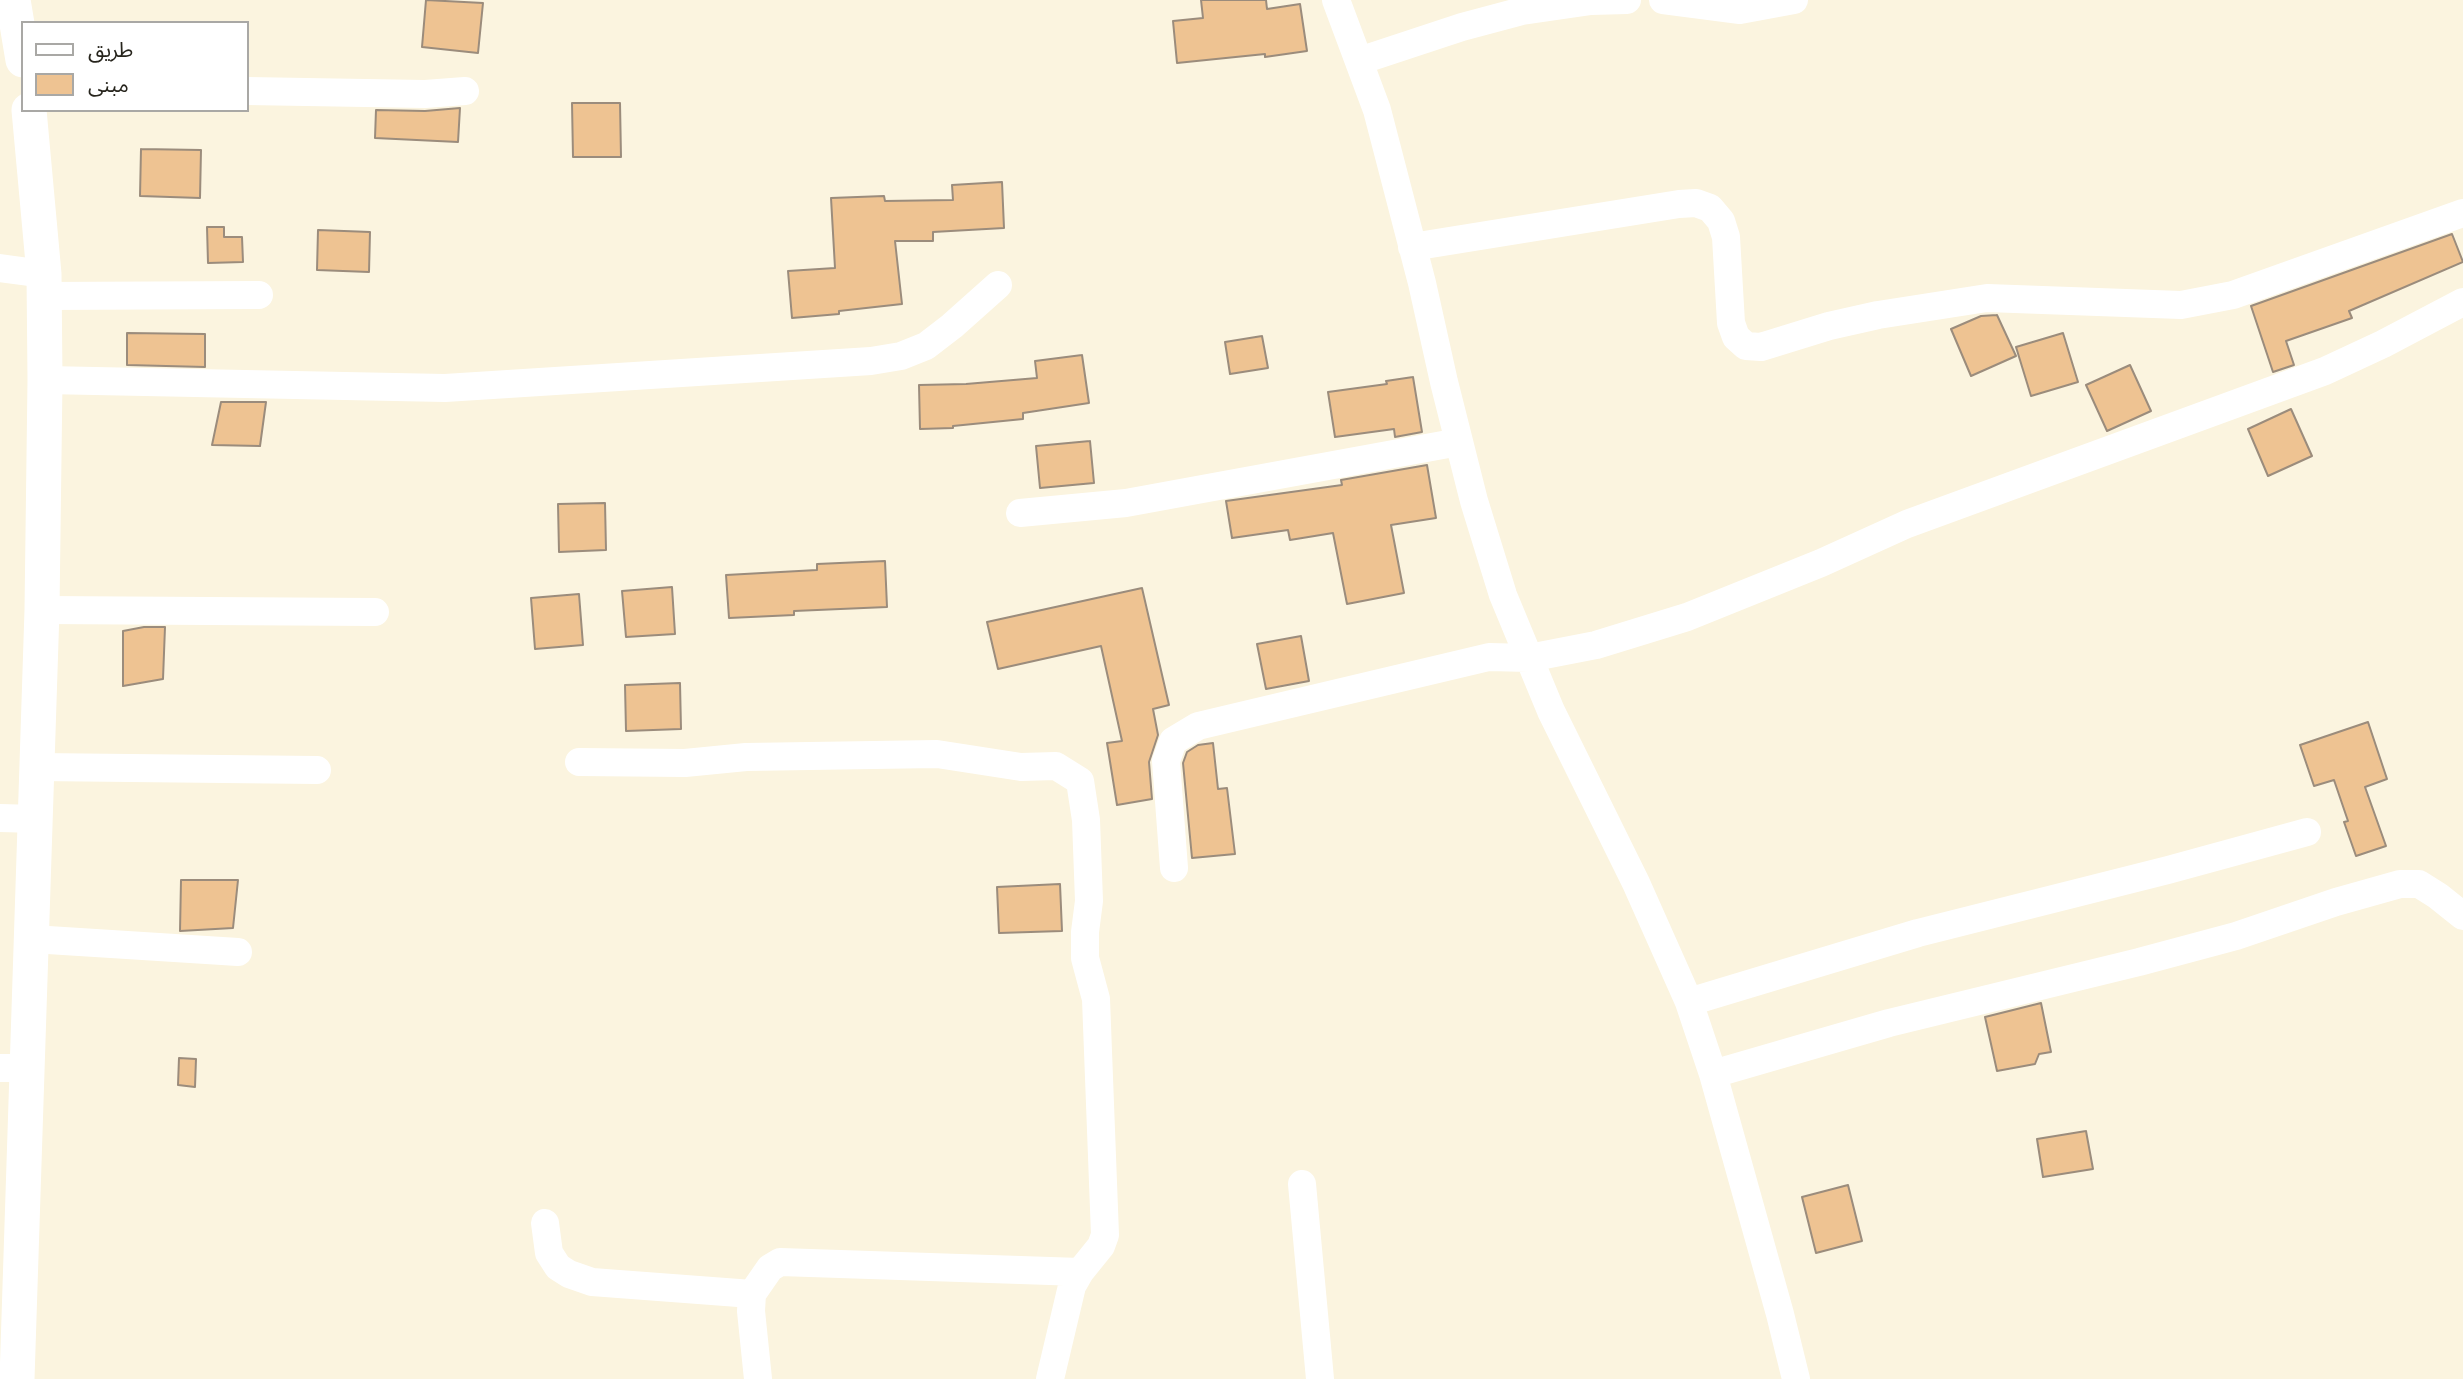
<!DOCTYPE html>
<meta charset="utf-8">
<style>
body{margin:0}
#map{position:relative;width:2463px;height:1379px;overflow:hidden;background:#fbf4df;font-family:Karla,"Noto Sans Arabic",sans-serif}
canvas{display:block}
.legend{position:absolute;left:21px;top:21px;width:228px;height:91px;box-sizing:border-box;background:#fff;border:2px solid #a9a8a5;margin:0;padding:9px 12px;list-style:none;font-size:21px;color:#27251d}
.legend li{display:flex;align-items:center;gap:14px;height:35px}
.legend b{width:35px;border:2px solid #a9a8a5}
</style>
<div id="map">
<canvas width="2463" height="1379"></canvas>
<ul class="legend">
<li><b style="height:9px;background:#fff"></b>طريق</li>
<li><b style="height:19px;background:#eec392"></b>مبنى</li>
</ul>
</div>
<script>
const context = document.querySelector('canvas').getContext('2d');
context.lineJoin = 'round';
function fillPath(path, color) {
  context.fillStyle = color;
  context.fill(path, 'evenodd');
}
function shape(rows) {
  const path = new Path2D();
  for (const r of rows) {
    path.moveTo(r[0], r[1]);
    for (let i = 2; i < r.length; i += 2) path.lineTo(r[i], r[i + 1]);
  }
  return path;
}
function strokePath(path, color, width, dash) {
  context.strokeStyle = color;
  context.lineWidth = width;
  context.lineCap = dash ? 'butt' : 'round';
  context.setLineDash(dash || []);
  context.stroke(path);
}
const building = shape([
 [426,0,483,3,478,53,422,47,426,0],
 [1201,0,1266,0,1267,9,1300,4,1307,51,1265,57,1265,54,1177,63,1173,21,1203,18,1201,0],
 [572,103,620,103,621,157,573,157,572,103],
 [460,108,458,142,375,138,376,110,425,111,460,108],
 [141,149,201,150,200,198,140,196,141,149],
 [1002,182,1004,228,933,232,933,241,895,241,902,304,839,311,839,314,792,318,788,271,835,268,831,198,884,196,885,201,953,200,952,185,1002,182],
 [207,227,224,227,224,237,242,237,243,262,208,263,207,227],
 [318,230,370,232,369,272,317,270,318,230],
 [2452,234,2463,262,2349,311,2352,318,2286,341,2294,365,2273,372,2251,306,2452,234],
 [1997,315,2016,356,1971,376,1951,329,1981,316,1997,315],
 [127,333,205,334,205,367,127,365,127,333],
 [2063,333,2078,382,2031,396,2016,347,2063,333],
 [1262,336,1268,368,1230,374,1225,342,1262,336],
 [1082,355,1089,403,1023,413,1023,419,953,426,953,428,920,429,919,385,966,384,1037,378,1035,361,1082,355],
 [2130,365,2151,411,2107,431,2086,385,2130,365],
 [1413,377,1422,432,1395,437,1394,429,1335,437,1328,392,1387,384,1386,381,1413,377],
 [221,402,266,402,260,446,212,445,221,402],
 [2291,409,2312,456,2268,476,2248,429,2291,409],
 [1090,441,1094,483,1040,488,1036,446,1090,441],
 [1427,465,1436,518,1391,525,1404,593,1347,604,1333,533,1290,540,1288,530,1232,538,1226,501,1342,485,1341,480,1427,465],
 [605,503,606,550,559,552,558,504,605,503],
 [885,561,887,607,794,611,794,615,729,618,726,575,817,570,817,564,885,561],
 [672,587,675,634,626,637,622,591,672,587],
 [1142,588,1169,705,1153,709,1158,735,1149,762,1152,799,1117,805,1107,743,1122,741,1101,646,998,669,987,622,1142,588],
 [579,594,583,645,535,649,531,598,579,594],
 [144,627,165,627,163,679,123,686,123,631,144,627],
 [1301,636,1309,681,1266,689,1257,644,1301,636],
 [680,683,681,729,626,731,625,685,680,683],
 [2368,722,2387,779,2365,787,2386,846,2356,856,2344,822,2348,821,2334,780,2314,786,2300,745,2368,722],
 [1213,743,1218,789,1227,788,1235,854,1192,858,1183,763,1187,752,1198,745,1213,743],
 [181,880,238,880,233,928,180,931,181,880],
 [1060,884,1062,931,999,933,997,887,1060,884],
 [2041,1003,2051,1052,2039,1054,2035,1064,1997,1071,1985,1017,2041,1003],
 [179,1058,196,1059,195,1087,178,1085,179,1058],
 [2086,1131,2093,1169,2043,1177,2037,1139,2086,1131],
 [1848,1185,1862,1241,1816,1253,1802,1197,1848,1185]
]);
const minor = shape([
 [1336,0,1377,110,1422,283,1444,382,1474,501,1503,595,1551,711,1636,883,1689,1002,1713,1074,1780,1314,1796,1379],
 [1663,0,1740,10,1794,0],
 [1359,61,1462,27,1522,11,1591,1,1627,0],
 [247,91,425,94,465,91],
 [1412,247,1679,204,1696,203,1710,208,1721,221,1726,237,1731,323,1736,337,1746,346,1761,347,1829,326,1878,315,1987,298,2181,305,2233,295,2463,213],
 [0,268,44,274],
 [44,296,259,295],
 [45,380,445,388,871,361,901,356,926,346,952,326,998,285],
 [1020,513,1126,503,1459,442],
 [42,610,375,612],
 [579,762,685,763,746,757,937,754,1021,767,1056,766,1080,781,1086,820,1089,901,1085,932,1085,958,1096,999,1105,1235,1101,1246,1080,1272,1072,1286,1050,1379],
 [37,767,317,770],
 [0,818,36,819],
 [1174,868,1166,761,1173,741,1198,726,1489,657,1529,658,1596,645,1687,617,1821,563,1907,524,2325,371,2383,344,2463,302],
 [32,939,238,952],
 [1689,1002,1918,933,2168,870,2307,832],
 [0,1068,28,1068],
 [1713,1074,1889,1023,2139,962,2236,936,2336,902,2400,884,2419,884,2438,896,2463,916],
 [1302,1184,1320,1379],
 [545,1223,549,1253,558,1267,569,1274,592,1282,752,1294],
 [758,1379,751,1311,752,1294,770,1268,780,1262,1080,1272]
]);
const major = shape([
 [13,0,23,60],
 [17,1379,42,610,45,380,44,274,29,110]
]);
fillPath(building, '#eec392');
strokePath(building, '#9b8c7c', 2);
strokePath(minor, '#fff', 28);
strokePath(major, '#fff', 35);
</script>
